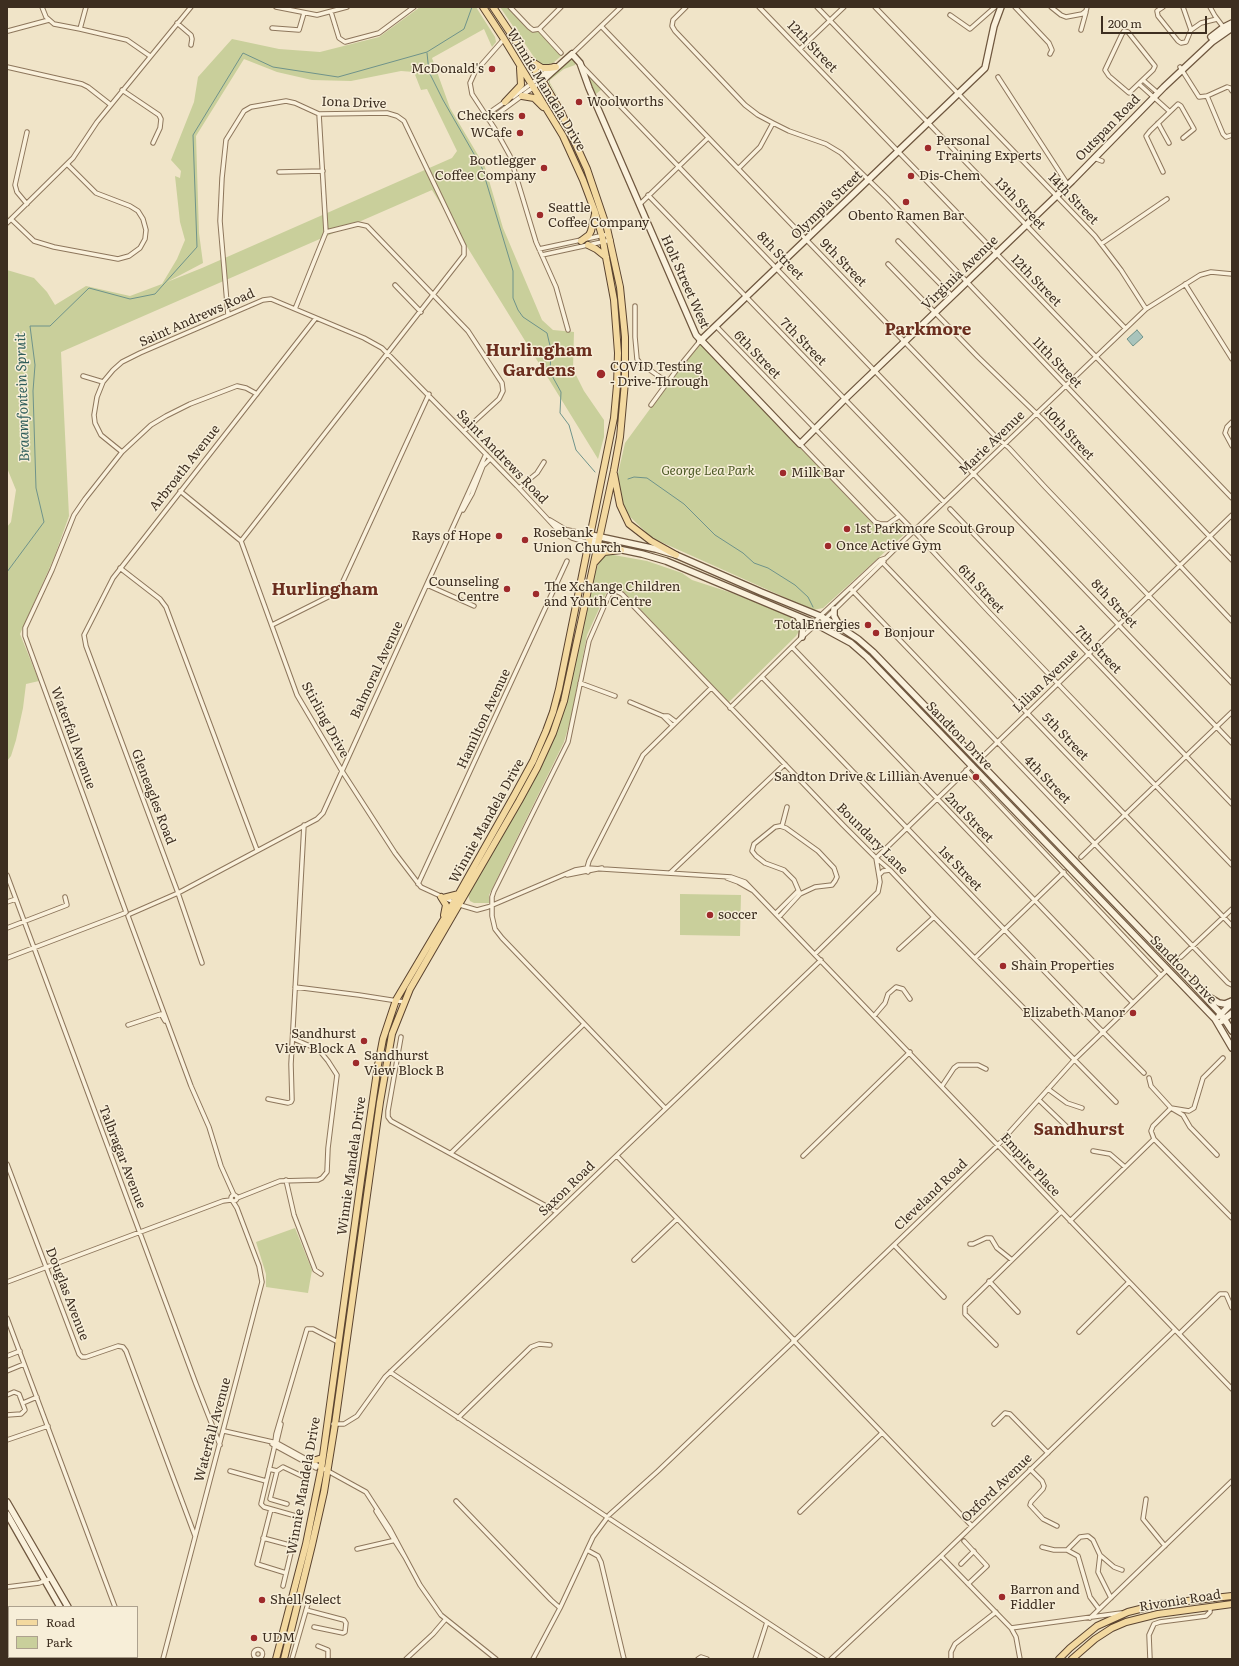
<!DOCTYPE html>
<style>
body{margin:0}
#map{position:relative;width:1239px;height:1666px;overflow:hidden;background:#f0e4c8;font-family:Literata,serif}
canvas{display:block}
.frame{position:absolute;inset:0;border:8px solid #3d2e20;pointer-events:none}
.legend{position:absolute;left:8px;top:1606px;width:130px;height:52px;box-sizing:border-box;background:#f7eed8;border:1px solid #ada18e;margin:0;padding:5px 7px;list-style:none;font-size:12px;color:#3d2e20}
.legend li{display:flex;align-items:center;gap:8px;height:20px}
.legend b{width:20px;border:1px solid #ada18e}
.scale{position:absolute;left:1101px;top:16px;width:106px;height:18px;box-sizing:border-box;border:2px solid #3d2e20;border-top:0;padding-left:5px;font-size:12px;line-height:14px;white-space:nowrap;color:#3d2e20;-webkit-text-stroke:3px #f7eed8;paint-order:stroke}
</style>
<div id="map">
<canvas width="1239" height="1666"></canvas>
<div class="frame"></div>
<ul class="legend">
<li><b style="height:5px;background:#f3d9a0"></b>Road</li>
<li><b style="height:11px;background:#c9cf9b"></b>Park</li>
</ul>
<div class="scale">200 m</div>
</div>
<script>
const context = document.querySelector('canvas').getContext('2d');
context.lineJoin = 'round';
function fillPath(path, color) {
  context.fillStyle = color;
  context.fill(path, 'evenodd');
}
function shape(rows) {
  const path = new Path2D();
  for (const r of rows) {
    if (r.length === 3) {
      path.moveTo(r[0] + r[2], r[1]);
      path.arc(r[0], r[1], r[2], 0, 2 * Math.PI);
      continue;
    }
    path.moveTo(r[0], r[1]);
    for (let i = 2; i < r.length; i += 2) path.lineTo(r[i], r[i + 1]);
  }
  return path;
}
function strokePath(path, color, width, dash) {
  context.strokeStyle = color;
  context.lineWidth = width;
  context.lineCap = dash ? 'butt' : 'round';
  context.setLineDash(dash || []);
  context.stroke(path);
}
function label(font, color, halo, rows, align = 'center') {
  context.font = font + ' Literata,serif';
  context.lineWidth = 3;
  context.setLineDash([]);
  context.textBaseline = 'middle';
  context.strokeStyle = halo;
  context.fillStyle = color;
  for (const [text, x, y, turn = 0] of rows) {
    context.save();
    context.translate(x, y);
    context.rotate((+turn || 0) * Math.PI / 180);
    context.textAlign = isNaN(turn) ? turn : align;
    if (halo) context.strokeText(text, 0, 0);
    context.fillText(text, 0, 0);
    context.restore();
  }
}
const green = shape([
 [420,7,476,7,495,37,496,42,492,47,484,29,432,58,450,108,485,167,503,228,542,320,553,330,574,332,573,369,584,391,604,420,604,437,598,459,432,190,61,352,69,516,54,558,20,634,39,681,26,684,23,708,16,740,11,756,7,761,7,527,11,522,16,490,7,468,7,270,34,278,47,292,55,305,86,286,130,296,162,284,177,259,185,240,180,222,175,176,180,178,181,171,171,160,194,102,198,77,232,39,279,49,320,52,379,37],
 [244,59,277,72,312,80,351,81,401,71,414,72,421,90,427,89,457,151,452,158,202,268,167,282,203,263,199,233,196,136],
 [500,7,508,7,529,29,532,31,540,31,562,55,560,57,553,63,547,65,538,63],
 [571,58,575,61,575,65,564,69,550,80,550,83,559,99,549,83,549,79],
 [584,69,602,89,596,94],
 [699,342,874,525,885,527,897,520,908,531,823,608,813,610,652,538,623,510,617,478,625,443],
 [608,554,647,561,682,573,692,580,732,593,792,617,798,621,801,628,796,636,729,702,726,700,625,593,614,585,609,587,587,635,571,718,564,742,489,895,489,903,474,903,470,901,468,895,535,778,554,739,566,704,593,581,599,561,603,556],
 [680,894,741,895,740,936,680,935],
 [295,1228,312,1270,308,1293,266,1287,266,1274,256,1242],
 [7,1603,9,1657,11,1658,7,1658]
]);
const water = shape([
 [1137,330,1143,337,1133,346,1127,339,1137,330]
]);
const stream = shape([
 [427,53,429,72,443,100,482,168,513,271,513,298,518,310,523,317,547,333,551,350,550,372,561,392,560,413,569,425,576,450,595,472],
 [628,479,634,477,647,478,684,504,715,535,743,553,754,563,768,568,795,585,808,597,813,607],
 [7,572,44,522,36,488,33,391,35,365,30,326,50,326,89,288,130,299,155,294,197,247,193,135,243,53,273,67,338,77,427,52,464,29,472,7]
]);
const street = shape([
 [42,7,46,17,54,24,80,29,127,40,150,56],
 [276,7,317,15,347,7],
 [510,7,529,27,533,30,539,29],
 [686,7,673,20,672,26,675,31,745,105,758,115,773,123,789,131,826,144,841,153,887,198,1232,560],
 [759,7,1232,498],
 [817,7,1125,328],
 [875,7,1095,236,1121,270,1146,309],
 [1015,7,1049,43,1052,50,1050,54],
 [1051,7,1061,15,1066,17,1082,14,1086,11,1087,7],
 [1163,7,1157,11,1158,16,1178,41,1181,43,1186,42,1191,30,1201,23,1217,19],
 [1183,7,1191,30],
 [1210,7,1215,16,1224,28],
 [331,12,339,38,345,42,379,33,414,7],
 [950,15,970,29,995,7],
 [177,23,191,35,192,39,191,45],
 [601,26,995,436,1009,448,1045,487,1232,683],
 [272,28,299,30,304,13],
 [80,29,86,7],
 [539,29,561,53],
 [539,29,561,7],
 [1081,30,1086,12],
 [8,31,49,20],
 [1124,31,1128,32,1155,66,1153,70,1129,93,1109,76,1105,70,1122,34,1124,31],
 [504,39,475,72,470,83,472,94,495,129,510,156,536,242,556,287,568,330],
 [800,49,844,7],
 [572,54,621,7],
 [582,66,1232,743],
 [7,67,82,84,88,87,111,105],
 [1180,67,1199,97,1207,96,1227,87,1230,88,1232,91],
 [998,77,1068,185],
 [1143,80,1158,93],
 [1139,84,1169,111],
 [122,90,159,115,161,119,160,128,153,143],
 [1207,96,1223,134,1226,137,1232,135],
 [513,97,539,78],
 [486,115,506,101],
 [489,120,542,81],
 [1158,123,1169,143],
 [27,132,15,185,17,192,27,204],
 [1094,158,1102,161],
 [739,168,760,147,773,123],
 [279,172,323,171],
 [1163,172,1146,136,1150,131,1178,104,1181,106,1194,129,1183,138],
 [648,195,944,502],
 [639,205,708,138],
 [11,219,34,241,54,247,118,259,129,256,140,248,145,239,146,230,143,219,138,211,130,206,96,193,67,164],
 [7,223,73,158,97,122,191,7],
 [326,232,358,224,367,226,468,331,502,383,503,391,499,399,464,431],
 [898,241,952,296],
 [1101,244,1167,199],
 [539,249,609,234],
 [542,255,611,240],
 [888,264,978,357,1042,419,1232,621],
 [1185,284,1232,359],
 [395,285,421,312],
 [635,306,635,337,637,359,640,363,667,382],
 [295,309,326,232,319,114],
 [228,315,220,221,222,178,226,140,244,111,251,107,286,101,295,103,319,114,387,113,397,116,404,121,464,246,464,255,241,541],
 [716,326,913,530,989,612,1232,865],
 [83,376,103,382],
 [651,405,678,368,700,341],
 [1232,422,1227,427,1225,433,1232,446],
 [800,444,875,522,881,524,888,524,898,517],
 [122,452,101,435,95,423,94,415,97,397,103,382,113,370,122,362,140,353,263,300,271,299,364,338,382,348,517,486,555,527,572,538,589,543],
 [519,488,537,473,544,462],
 [180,491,241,541,297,695,342,771,395,853,421,887,460,905,477,910,488,907,575,870,587,868,731,877,745,882,1232,1389],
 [950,509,1232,804],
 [463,510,472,494,483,466,490,459],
 [550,520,575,535,598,541],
 [568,530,591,535],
 [883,563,1232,926],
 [120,568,160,599,166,607,257,850],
 [427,585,474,606],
 [850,588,1228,983,1232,985],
 [272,625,332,595,339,590,429,394],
 [813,627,814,623,820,616,880,560,886,558,895,549,1146,309,1200,275,1211,272,1232,274],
 [792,647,1133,1003],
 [762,677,1097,1026,1144,1073],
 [580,683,615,696],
 [630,702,663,716,668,716,676,722],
 [730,708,802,637,813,627,819,625,884,561],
 [663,716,672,725],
 [978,761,1232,515],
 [966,770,1161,976],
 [782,826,787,807],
 [1081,857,1232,712],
 [588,872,587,868,589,861,643,755,711,688],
 [670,873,785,764],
 [7,875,196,1384,220,1445],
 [567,875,602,868],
 [879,875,883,871,890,870],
 [727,878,738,882,752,890],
 [418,884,567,561],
 [7,902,16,899],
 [126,912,25,636,25,628,52,570,74,515,85,499,122,452,151,425,166,416,190,404,237,386,246,388,257,394],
 [776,913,798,891],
 [130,914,178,893,317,819,323,813,486,454],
 [128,916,191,1086,209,1127,221,1166,234,1195],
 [779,917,800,894,815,887,832,885,835,881,837,877,834,868,818,851,786,828,780,826,775,827,754,844,752,851,756,856,765,863,784,870,794,880,800,894],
 [7,928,67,905,65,897],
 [899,949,934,917],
 [815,954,878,892,880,882,876,858,972,765],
 [1181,957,1232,909],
 [7,958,125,913],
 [975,958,1064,872],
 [202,963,178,893,86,646,84,635,113,578,316,318],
 [295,987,359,995,404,1002],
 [874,1016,885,1003,888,994,896,987,903,989,910,999],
 [128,1025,161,1014,165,1021],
 [401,1037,388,1111,388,1117,391,1121,557,1212],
 [1223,1058,1203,1078,1194,1108,1189,1111,1171,1108,1153,1126,1151,1131,1154,1139,1232,1218],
 [1149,1078,1151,1086,1171,1108,1183,1115,1190,1127,1217,1155],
 [942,1086,954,1068,958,1065,978,1065,986,1069],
 [1048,1089,1067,1103,1082,1108],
 [268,1099,288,1103,291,1102,292,1100,291,1064,304,825],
 [1039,1100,1066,1126],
 [665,1108,502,938,495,929,492,916,492,897,494,891,568,742,589,641,609,595,614,590,622,594,843,825,876,858,890,870,934,917,1116,1102],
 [1093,1151,1110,1154,1125,1167],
 [451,1153,584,1024],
 [617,1156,793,1339],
 [803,1156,910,1052],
 [7,1164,79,1354,82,1357,86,1357,118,1346,123,1347,126,1351,195,1536],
 [286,1180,294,1215,315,1270,321,1274],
 [234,1198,3],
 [237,1198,280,1181,318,1180,322,1178,327,1172,328,1148,337,1075,328,1061,319,1050,294,1039],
 [1070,1221,1154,1139],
 [970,1244,973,1244,986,1238,991,1238,997,1248,1012,1260],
 [894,1245,944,1297],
 [634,1260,677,1219],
 [989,1281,1018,1312],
 [7,1282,223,1201,231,1200],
 [7,1318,115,1607],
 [1079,1332,1129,1282],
 [1179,1334,1220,1294,1226,1294,1232,1308],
 [795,1340,998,1145,1075,1059,1168,969],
 [795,1341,794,1339,793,1340,971,1525],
 [996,1345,965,1314,965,1306,1061,1212],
 [7,1356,20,1351],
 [7,1371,24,1364],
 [390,1372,607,1517],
 [7,1395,14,1392,19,1394,25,1410,21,1414,7,1415],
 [23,1403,37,1397],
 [458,1418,531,1347,539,1344,550,1345],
 [333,1424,344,1424,357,1416,385,1377,821,960],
 [994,1424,1005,1413,1010,1414,1048,1453],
 [224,1431,277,1443,366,1492,390,1529,420,1585,441,1615,496,1659],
 [7,1440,48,1426],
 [272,1444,316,1468],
 [276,1445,281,1424],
 [269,1469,277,1471,283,1467,304,1477],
 [1030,1469,1042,1481,1044,1486,1043,1489,1031,1502,1030,1505,1043,1519,1057,1526],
 [230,1471,266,1481],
 [277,1471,270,1499,287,1504],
 [1146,1499,1143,1519,1165,1546],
 [456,1501,551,1600,560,1608],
 [271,1509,257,1564,286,1573],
 [376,1511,405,1557],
 [800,1512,882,1433],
 [609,1515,658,1471,793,1342],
 [610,1519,823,1659],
 [263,1538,293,1546],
 [964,1541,987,1566,968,1584],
 [1042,1547,1054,1550,1067,1550,1080,1537,1088,1536,1093,1540,1100,1555,1114,1567,1122,1570],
 [357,1549,396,1540],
 [587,1550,598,1556,601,1562,624,1659],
 [1067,1550,1078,1556,1090,1597,1099,1609],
 [1100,1555,1098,1572,1111,1598],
 [941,1556,1011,1628,1016,1637,1020,1659],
 [961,1564,974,1551],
 [283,1586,299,1519,296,1516,264,1507,261,1504,274,1449,276,1434,307,1329,313,1329,338,1342],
 [7,1587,39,1583,52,1578],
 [306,1610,344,1620,346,1623,345,1632,343,1633,314,1627],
 [1090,1618,1232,1481],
 [1011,1628,1121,1613],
 [318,1646,328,1650,328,1659],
 [258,1654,4.5],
 [133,1657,134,1659],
 [49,1659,69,1657],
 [163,1659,262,1282,259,1266,237,1208,232,1200],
 [292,1659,309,1600],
 [406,1659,433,1634,445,1620],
 [533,1659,560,1608,593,1537,607,1518],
 [698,1659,701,1657,707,1659],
 [755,1659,767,1622],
 [831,1659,941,1556,1175,1330],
 [951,1659,951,1652,955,1644,996,1612],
 [1150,1659,1149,1635,1154,1624,1160,1622,1206,1616,1210,1612,1210,1607]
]);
const secondary = shape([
 [1211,37,1224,27,1232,23],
 [572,54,580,63,589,88,696,335,800,444,845,399,1072,181,1164,87,1212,42,1232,28],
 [539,78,554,67],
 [542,81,572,54],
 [700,341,985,68,994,26,1001,7],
 [591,535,656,549,676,555,761,592,820,616,840,627,858,639,873,652,1192,983,1221,1014,1232,1031],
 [589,543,642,554,666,561,814,623,851,643,867,657,1215,1019,1232,1048],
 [834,609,834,616,839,625],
 [798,617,803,626,802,637],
 [1209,997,1219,1003,1225,1004,1232,1001],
 [1219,1016,1232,1003],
 [1222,1021,1232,1013],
 [7,1502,68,1607],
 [7,1514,60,1607],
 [88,1657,89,1659],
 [96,1657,97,1659]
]);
const primary = shape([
 [531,61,542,68,549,68,556,67],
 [522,96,534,98,543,107],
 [505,102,521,85,520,68],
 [581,241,589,235,591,231,595,214],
 [588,245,596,249,606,257],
 [614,474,620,505,629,524,651,541,676,555],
 [594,563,604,552,621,550],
 [441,897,446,905,444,915],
 [443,898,459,894],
 [309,1460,316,1460,322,1458],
 [276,1659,306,1544,321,1470,361,1180,378,1065,383,1039,396,1000,454,902,515,794,533,761,546,731,553,712,559,689,614,418,617,385,618,353,614,300,602,236,595,212,583,180,563,136,504,39,483,7],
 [284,1659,312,1545,324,1492,335,1424,380,1102,392,1034,410,989,519,801,537,768,553,733,564,701,614,470,620,437,625,382,625,337,620,287,607,228,587,169,561,112,545,85,493,7],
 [1059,1659,1070,1648,1097,1626,1128,1612,1160,1604,1232,1596],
 [1072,1659,1095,1639,1112,1628,1126,1622,1158,1614,1232,1604]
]);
const markers = [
 [492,69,4,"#9e2a2b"],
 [579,102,4,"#9e2a2b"],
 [522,116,4,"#9e2a2b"],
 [520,133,4,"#9e2a2b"],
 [928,148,4,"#9e2a2b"],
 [544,168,4,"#9e2a2b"],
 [911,176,4,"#9e2a2b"],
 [906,202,4,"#9e2a2b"],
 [540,215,4,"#9e2a2b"],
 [601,374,5,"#9e2a2b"],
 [783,473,4,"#9e2a2b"],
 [847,529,4,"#9e2a2b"],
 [499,536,4,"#9e2a2b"],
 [525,540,4,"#9e2a2b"],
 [828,546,4,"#9e2a2b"],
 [507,589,4,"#9e2a2b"],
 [536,594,4,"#9e2a2b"],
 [868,625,4,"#9e2a2b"],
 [876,633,4,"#9e2a2b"],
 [976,777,4,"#9e2a2b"],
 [710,915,4,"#9e2a2b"],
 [1003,966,4,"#9e2a2b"],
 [1133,1013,4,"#9e2a2b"],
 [364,1041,4,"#9e2a2b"],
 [356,1063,4,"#9e2a2b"],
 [1002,1597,4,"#9e2a2b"],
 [262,1600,4,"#9e2a2b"],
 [254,1638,4,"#9e2a2b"]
];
const streetNames = [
 ["12th Street",812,47,46],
 ["Winnie Mandela Drive",546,90,59],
 ["Iona Drive",354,103,2],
 ["Outspan Road",1108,128,-46],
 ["14th Street",1073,199,46],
 ["13th Street",1020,204,46],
 ["Olympia Street",827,205,-44],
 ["8th Street",780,256,46],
 ["9th Street",843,263,46],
 ["Virginia Avenue",960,273,-44],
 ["12th Street",1036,281,46],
 ["Holt Street West",685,282,66],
 ["Saint Andrews Road",197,318,-24],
 ["7th Street",803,342,46],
 ["6th Street",757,355,46],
 ["11th Street",1057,363,46],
 ["10th Street",1069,434,47],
 ["Marie Avenue",992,443,-44],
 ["Saint Andrews Road",502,457,46],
 ["Arbroath Avenue",185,468,-52],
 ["6th Street",981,589,47],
 ["8th Street",1114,604,47],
 ["7th Street",1098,650,46],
 ["Balmoral Avenue",377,670,-65],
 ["Lilian Avenue",1046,681,-44],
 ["Hamilton Avenue",484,719,-65],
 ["Stirling Drive",325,720,61],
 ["Sandton Drive",959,736,46],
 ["5th Street",1065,737,46],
 ["Waterfall Avenue",73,738,70],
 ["4th Street",1047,780,46],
 ["Gleneagles Road",153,797,69],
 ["2nd Street",969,818,46],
 ["Winnie Mandela Drive",487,821,-61],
 ["Boundary Lane",872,839,45],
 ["1st Street",960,869,46],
 ["Sandton Drive",1183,970,46],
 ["Talbragar Avenue",122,1157,69],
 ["Empire Place",1030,1165,47],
 ["Winnie Mandela Drive",352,1166,-82],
 ["Saxon Road",567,1189,-44],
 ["Cleveland Road",931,1195,-44],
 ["Douglas Avenue",67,1294,69],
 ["Waterfall Avenue",213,1430,-75],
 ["Winnie Mandela Drive",304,1486,-80],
 ["Oxford Avenue",997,1488,-44],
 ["Rivonia Road",1180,1601,-9]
];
const poiNames = [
 ["McDonald's",484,69,"right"],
 ["Woolworths",587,102],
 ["Checkers",514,116,"right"],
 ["WCafe",512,133,"right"],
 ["Personal",936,141],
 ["Training Experts",936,156],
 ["Bootlegger",536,161,"right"],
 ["Coffee Company",536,176,"right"],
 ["Dis-Chem",919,176],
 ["Seattle",548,208],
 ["Coffee Company",548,223],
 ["Obento Ramen Bar",906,216,"center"],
 ["COVID Testing",610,367],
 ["- Drive-Through",610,382],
 ["Milk Bar",791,473],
 ["1st Parkmore Scout Group",855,529],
 ["Rosebank",533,533],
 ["Union Church",533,548],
 ["Rays of Hope",491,536,"right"],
 ["Once Active Gym",836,546],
 ["Counseling",499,582,"right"],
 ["Centre",499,597,"right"],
 ["The Xchange Children",544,587],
 ["and Youth Centre",544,602],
 ["TotalEnergies",860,625,"right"],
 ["Bonjour",884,633],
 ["Sandton Drive & Lillian Avenue",968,777,"right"],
 ["soccer",718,915],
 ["Shain Properties",1011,966],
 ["Elizabeth Manor",1125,1013,"right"],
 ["Sandhurst",356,1034,"right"],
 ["View Block A",356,1049,"right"],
 ["Sandhurst",364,1056],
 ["View Block B",364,1071],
 ["Barron and",1010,1590],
 ["Fiddler",1010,1605],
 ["Shell Select",270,1600],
 ["UDM",262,1638]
];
const parkNames = [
 ["George Lea Park",708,471]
];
const waterNames = [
 ["Braamfontein Spruit",23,397,-92]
];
const districtNames = [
 ["Parkmore",928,330],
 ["Hurlingham",539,351],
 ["Gardens",539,371],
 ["Hurlingham",325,590],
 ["Sandhurst",1079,1130]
];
fillPath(green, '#c9cf9b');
fillPath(water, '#a9c4bc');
strokePath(water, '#6f938a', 1);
strokePath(stream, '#6f938a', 1);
strokePath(street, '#8d765c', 5.5);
strokePath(secondary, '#6f573f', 8);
strokePath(primary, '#5b4430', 8);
strokePath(street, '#faf1dc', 3.5);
strokePath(secondary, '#faf1dc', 5.5);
strokePath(primary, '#f3d9a0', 6);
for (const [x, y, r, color] of markers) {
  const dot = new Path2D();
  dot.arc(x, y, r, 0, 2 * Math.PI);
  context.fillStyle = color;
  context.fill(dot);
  strokePath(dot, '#f7eed8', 1.5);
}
label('13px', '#3d2e20', '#f7eed8', streetNames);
label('13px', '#3d2e20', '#f7eed8', poiNames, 'left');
label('italic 13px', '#4d5a26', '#f7eed8', parkNames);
label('italic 14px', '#2f5d5a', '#f7eed8', waterNames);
label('bold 17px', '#6b2e1e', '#f7eed8', districtNames);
</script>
